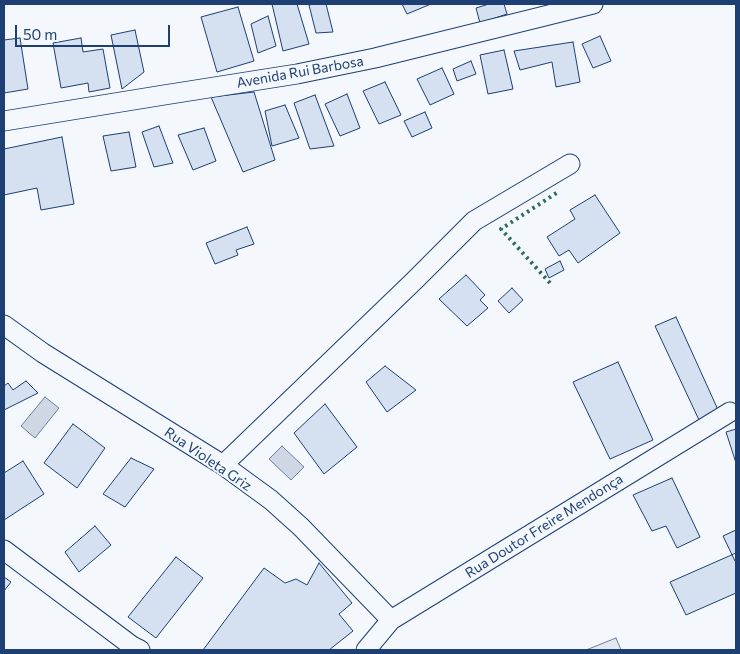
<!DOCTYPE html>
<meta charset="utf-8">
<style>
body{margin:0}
#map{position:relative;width:740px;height:654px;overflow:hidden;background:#f4f7fb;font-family:Commissioner,sans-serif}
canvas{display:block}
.frame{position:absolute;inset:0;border:5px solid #1d3f73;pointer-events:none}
.scale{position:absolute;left:15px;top:25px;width:155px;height:22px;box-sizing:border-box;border:2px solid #1d3f73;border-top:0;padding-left:6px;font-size:15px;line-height:18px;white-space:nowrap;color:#1d3f73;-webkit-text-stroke:4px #f4f7fb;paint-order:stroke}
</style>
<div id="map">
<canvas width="740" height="654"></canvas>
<div class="frame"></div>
<div class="scale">50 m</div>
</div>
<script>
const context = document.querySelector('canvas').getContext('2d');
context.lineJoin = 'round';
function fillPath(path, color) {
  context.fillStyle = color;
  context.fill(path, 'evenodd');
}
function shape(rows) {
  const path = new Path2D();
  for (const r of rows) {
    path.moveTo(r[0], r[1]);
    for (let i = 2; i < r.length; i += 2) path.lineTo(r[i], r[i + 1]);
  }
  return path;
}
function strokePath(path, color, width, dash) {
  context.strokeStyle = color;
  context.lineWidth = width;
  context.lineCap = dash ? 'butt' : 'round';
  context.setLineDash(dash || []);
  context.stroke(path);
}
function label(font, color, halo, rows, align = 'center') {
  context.font = font + ' Commissioner,sans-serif';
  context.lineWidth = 4;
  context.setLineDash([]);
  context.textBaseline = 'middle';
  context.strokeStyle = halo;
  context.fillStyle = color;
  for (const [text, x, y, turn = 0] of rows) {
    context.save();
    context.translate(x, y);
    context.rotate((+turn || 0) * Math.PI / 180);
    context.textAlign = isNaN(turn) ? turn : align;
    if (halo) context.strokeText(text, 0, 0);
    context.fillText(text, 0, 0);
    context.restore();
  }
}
const green = shape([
 [616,638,621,650,586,650,616,638]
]);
const water = shape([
 [45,397,59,408,35,438,21,426,45,397],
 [282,446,304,467,291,480,269,459,282,446]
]);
const building = shape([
 [272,4,297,4,309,44,283,51,272,4],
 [314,4,326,4,333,32,316,33,309,5,314,4],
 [402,4,431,4,407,14,402,4],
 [489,4,504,4,507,14,480,23,476,8,489,4],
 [238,7,254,61,217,72,201,17,238,7],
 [268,16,276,46,258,53,251,24,268,16],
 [135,30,144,72,122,89,111,35,135,30],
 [600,36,611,61,593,68,582,44,600,36],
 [20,38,28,89,4,93,4,40,20,38],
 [81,38,83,52,103,49,110,88,89,92,88,83,61,88,53,43,81,38],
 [573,42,580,82,556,87,552,62,520,70,514,51,573,42],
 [504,50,513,89,488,94,480,55,504,50],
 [471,61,476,74,457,81,453,69,471,61],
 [442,68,454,94,430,105,417,79,442,68],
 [385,82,401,115,379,124,363,91,385,82],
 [254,92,275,160,243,172,211,97,254,92],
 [347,94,360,128,340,136,325,104,347,94],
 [315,95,334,146,310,149,294,103,315,95],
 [285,105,299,138,272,146,265,111,285,105],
 [425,112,432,128,412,137,404,121,425,112],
 [159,126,173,163,154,167,142,132,159,126],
 [204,128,216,161,193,170,178,135,204,128],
 [129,132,136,167,111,171,103,136,129,132],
 [62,137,74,204,41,210,37,188,4,195,4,149,62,137],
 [595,195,620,233,578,263,569,250,559,256,547,237,575,219,570,210,595,195],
 [247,227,254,244,236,250,238,255,215,264,206,243,247,227],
 [560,261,564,270,549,278,545,269,560,261],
 [466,275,485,295,480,300,488,308,467,326,439,299,466,275],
 [512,288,523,300,509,313,498,301,512,288],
 [676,317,719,412,699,420,655,326,676,317],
 [618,362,653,440,610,459,573,382,618,362],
 [385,366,416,390,387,412,366,382,385,366],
 [26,381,38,393,4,410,4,386,8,383,13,390,26,381],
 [325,404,357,447,324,474,294,433,325,404],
 [73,424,105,448,77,488,44,463,73,424],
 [736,429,736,463,726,432,736,429],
 [131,458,154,469,125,507,103,494,131,458],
 [23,461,44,494,4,520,4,473,23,461],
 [672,478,700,537,677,548,666,526,652,531,633,495,672,478],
 [95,526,111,545,79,572,65,552,95,526],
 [736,530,736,561,735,561,723,536,736,530],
 [736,553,736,593,686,615,670,582,736,553],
 [176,557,203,578,156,638,128,617,176,557],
 [319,563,352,603,339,614,353,631,329,650,203,650,264,568,285,583,296,579,307,585,319,563],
 [4,577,11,582,4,591,4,577]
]);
const minor = shape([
 [4,121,164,95,297,74,375,58,593,4],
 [4,325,43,353,223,465,271,500,301,527,391,620],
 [223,465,414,281,474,221,570,164],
 [4,550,132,646,140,650],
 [366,650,391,620,730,412]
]);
const hedge = shape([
 [550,283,501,229,558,192]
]);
const streetNames = [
 ["Avenida Rui Barbosa",300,72,-10],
 ["Rua Violeta Griz",208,459,34],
 ["Rua Doutor Freire Mendonça",544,526,-32]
];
fillPath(green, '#e3e9f0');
strokePath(green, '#687fa3', 1);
fillPath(water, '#cfd7e4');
strokePath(water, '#687fa3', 1);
fillPath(building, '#d5e0f0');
strokePath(building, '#1d3f73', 1);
strokePath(minor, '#1d3f73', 21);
strokePath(minor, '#f4f7fb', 19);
strokePath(hedge, '#2c6c60', 4, [2.5, 4]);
label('14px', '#1d3f73', '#f4f7fb', streetNames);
</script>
